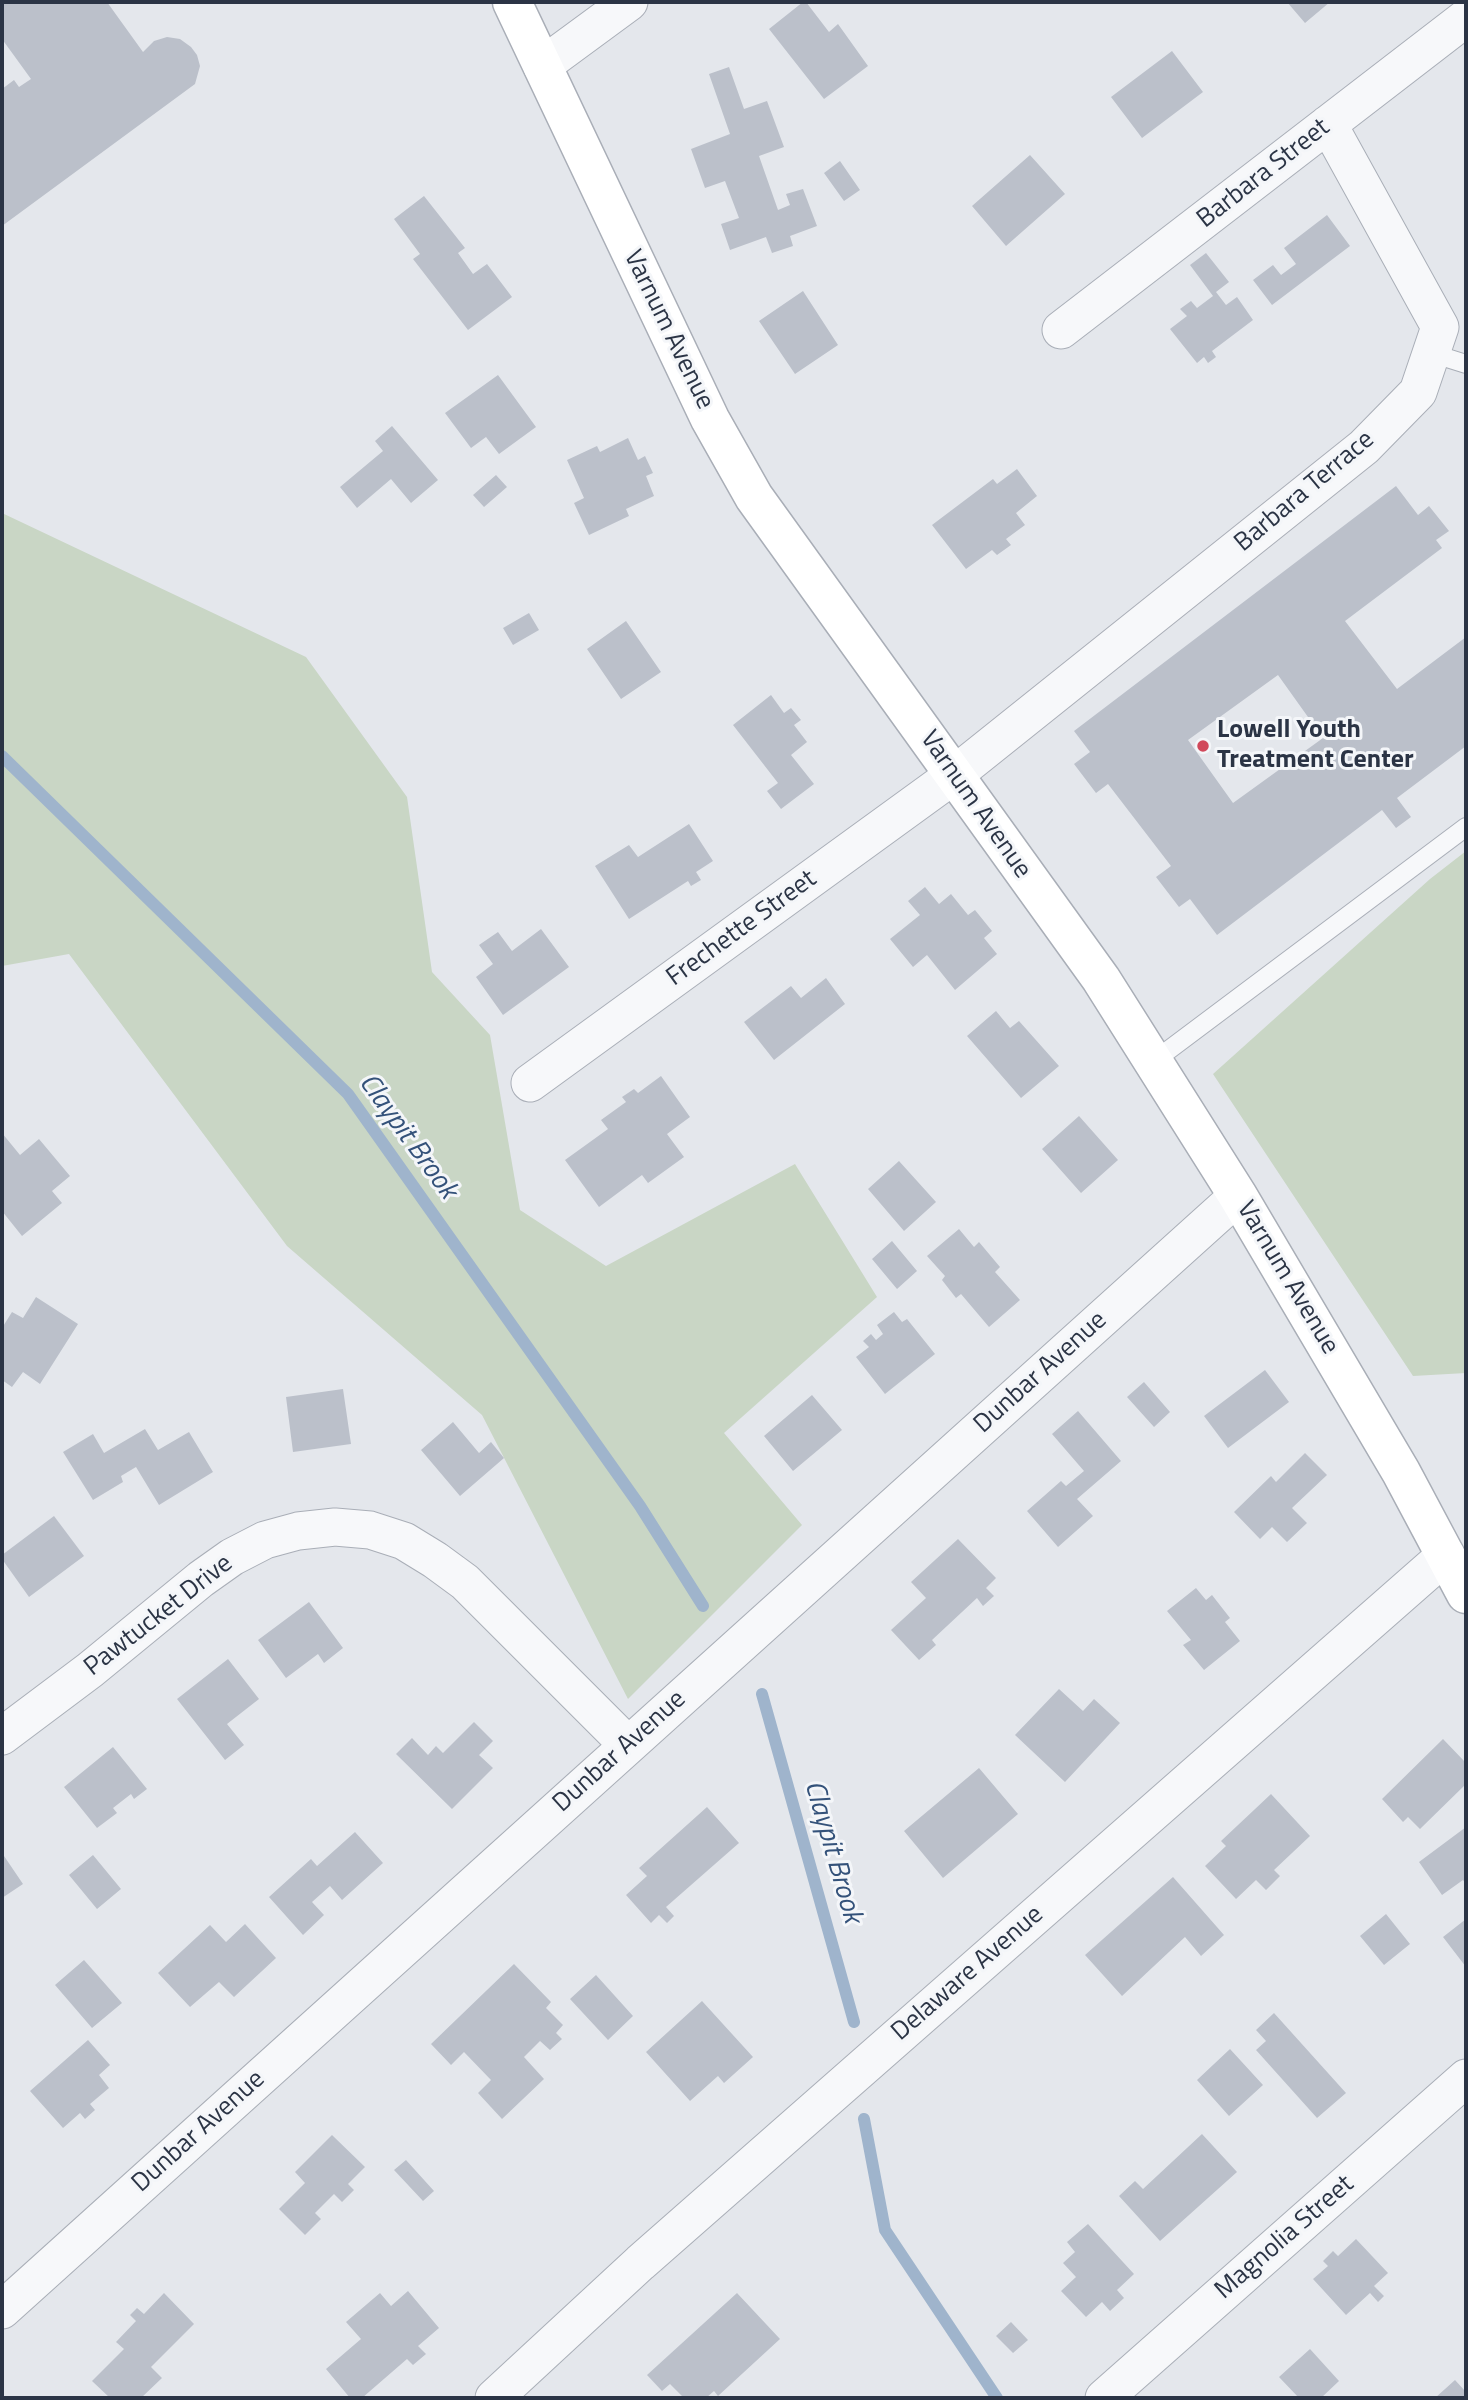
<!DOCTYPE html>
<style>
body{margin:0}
#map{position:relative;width:1468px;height:2400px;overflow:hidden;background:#e4e7ec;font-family:"Titillium Web",sans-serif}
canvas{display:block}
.frame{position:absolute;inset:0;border:4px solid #2b3445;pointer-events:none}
</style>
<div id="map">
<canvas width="1468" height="2400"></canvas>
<div class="frame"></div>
</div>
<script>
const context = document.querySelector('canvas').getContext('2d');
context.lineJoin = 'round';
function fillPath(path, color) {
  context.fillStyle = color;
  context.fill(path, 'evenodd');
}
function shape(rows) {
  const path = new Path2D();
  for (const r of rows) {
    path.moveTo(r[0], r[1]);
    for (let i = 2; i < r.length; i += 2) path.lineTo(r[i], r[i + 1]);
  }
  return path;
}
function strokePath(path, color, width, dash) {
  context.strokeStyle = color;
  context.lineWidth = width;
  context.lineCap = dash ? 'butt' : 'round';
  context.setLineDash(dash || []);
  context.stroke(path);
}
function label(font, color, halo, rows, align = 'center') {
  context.font = font + ' "Titillium Web",sans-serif';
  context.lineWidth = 6;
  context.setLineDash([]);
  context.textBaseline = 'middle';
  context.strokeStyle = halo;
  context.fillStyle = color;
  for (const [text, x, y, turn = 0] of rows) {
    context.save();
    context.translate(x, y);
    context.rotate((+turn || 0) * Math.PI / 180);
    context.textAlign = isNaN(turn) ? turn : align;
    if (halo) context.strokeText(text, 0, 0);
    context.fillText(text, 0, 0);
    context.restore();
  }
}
const green = shape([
 [2,513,306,657,407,797,432,972,490,1035,520,1210,606,1266,795,1164,877,1297,724,1433,802,1525,628,1699,482,1415,287,1246,69,954,2,966],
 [1466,851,1466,1373,1413,1376,1213,1074,1430,879]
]);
const stream = shape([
 [2,756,348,1094,640,1506,703,1606],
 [762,1694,854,2022],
 [864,2119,885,2230,997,2398]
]);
const building = shape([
 [2,2,107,2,143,52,154,41,167,37,180,39,191,47,197,55,200,66,195,84,2,226,2,89,14,80,19,87,31,79,2,39],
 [803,2,806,2,829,32,838,24,868,66,824,99,769,29],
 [1287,2,1330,2,1305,23],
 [1172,51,1203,92,1142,138,1111,97],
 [729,67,744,109,767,101,784,147,759,156,778,210,790,205,786,194,803,189,817,226,790,236,793,246,772,253,766,237,730,250,721,224,739,218,725,181,705,188,691,149,730,134,709,74],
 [1030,155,1065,194,1006,246,972,206],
 [840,161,860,190,844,201,824,173],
 [424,196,465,248,458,253,473,274,487,264,512,297,468,330,413,259,420,254,394,219],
 [1327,215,1350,246,1272,305,1253,280,1273,265,1281,275,1296,264,1284,248],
 [1206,253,1229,282,1216,292,1226,305,1237,297,1253,320,1212,351,1216,357,1208,363,1204,357,1197,363,1170,329,1187,316,1180,309,1191,301,1197,308,1213,296,1190,265],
 [803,291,838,345,795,374,759,321],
 [498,375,536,427,499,454,486,437,471,448,445,413],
 [392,426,438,480,411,503,391,479,357,508,340,487,383,451,375,441],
 [628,438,638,460,645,456,653,473,646,476,654,496,626,509,629,516,589,535,574,503,584,498,567,460,597,446,600,452],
 [1017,469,1037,496,1016,513,1025,525,1006,539,1011,545,997,555,992,550,966,569,932,525,993,479,997,484],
 [496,475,507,487,484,507,473,495],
 [1396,486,1418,515,1429,506,1449,531,1436,540,1442,548,1345,621,1397,689,1466,637,1466,746,1397,798,1411,817,1396,828,1382,810,1217,935,1190,899,1179,907,1156,877,1171,866,1108,784,1096,793,1074,764,1090,752,1074,731],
 [1278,675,1323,738,1233,803,1188,740],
 [529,613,539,630,513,645,503,628],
 [626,621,661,672,621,699,587,649],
 [771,695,784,713,791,708,801,720,794,725,807,742,791,755,814,784,781,809,767,791,778,783,733,725],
 [689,824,713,861,696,872,701,880,691,886,688,881,629,919,595,866,629,845,638,857],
 [925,887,939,904,951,894,968,915,975,910,992,931,984,938,997,954,955,990,927,955,913,967,890,939,920,915,908,901],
 [541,929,569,967,503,1015,476,977,493,964,479,945,498,932,512,951],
 [826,978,845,1004,774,1060,744,1022,791,986,801,998],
 [996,1011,1010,1028,1019,1021,1059,1066,1021,1098,967,1036],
 [661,1076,690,1117,667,1134,684,1157,648,1183,642,1175,599,1207,565,1160,608,1129,601,1120,626,1102,622,1097,634,1089,638,1093],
 [1079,1116,1118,1160,1081,1193,1042,1149],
 [2,1133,20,1155,39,1139,70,1176,52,1191,62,1203,22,1236,2,1211],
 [899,1161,936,1202,904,1231,868,1189],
 [959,1229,974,1247,979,1242,1000,1267,995,1272,1020,1300,989,1327,961,1294,956,1298,942,1280,945,1276,927,1256],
 [892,1241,917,1271,897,1289,872,1259],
 [36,1297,78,1324,40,1384,23,1372,12,1387,2,1380,2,1328,12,1312,23,1318],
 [894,1312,902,1322,907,1319,935,1354,885,1394,856,1357,869,1347,863,1341,871,1334,876,1340,883,1334,877,1325],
 [1265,1370,1289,1402,1228,1448,1204,1416],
 [1144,1382,1170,1412,1154,1427,1127,1397],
 [343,1389,351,1444,293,1452,286,1397],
 [812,1395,842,1430,793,1471,764,1436],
 [1078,1411,1121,1461,1077,1499,1093,1516,1058,1547,1027,1511,1061,1481,1066,1486,1084,1471,1052,1434],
 [453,1422,479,1453,491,1442,504,1458,460,1496,421,1450],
 [145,1429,158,1450,189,1432,213,1472,159,1505,136,1467,121,1476,123,1482,93,1500,63,1452,93,1434,104,1453],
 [1305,1453,1327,1475,1292,1508,1307,1523,1287,1542,1272,1527,1260,1539,1234,1512,1271,1476,1276,1482],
 [54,1516,84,1556,29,1597,2,1559,2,1555],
 [958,1539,996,1578,986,1588,994,1596,983,1606,977,1598,932,1640,936,1645,919,1660,891,1630,926,1598,911,1582],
 [1196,1588,1206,1600,1212,1595,1230,1618,1225,1622,1240,1641,1204,1670,1183,1645,1191,1640,1167,1611],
 [309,1602,343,1648,324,1663,318,1654,286,1678,258,1640],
 [228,1659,259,1699,227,1724,244,1745,225,1760,177,1699],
 [1059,1689,1083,1711,1094,1699,1120,1723,1065,1782,1015,1735],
 [474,1722,493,1741,479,1755,493,1768,452,1809,396,1754,412,1738,428,1755,436,1746,443,1753],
 [1443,1739,1466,1763,1466,1784,1420,1829,1408,1817,1403,1822,1382,1799],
 [113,1747,147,1789,134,1799,131,1794,113,1808,117,1813,97,1828,64,1787],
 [979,1768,1018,1814,943,1878,904,1831],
 [1271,1794,1310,1836,1274,1870,1280,1876,1266,1890,1256,1880,1236,1899,1205,1866,1226,1846,1221,1841],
 [707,1807,739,1843,666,1907,674,1916,667,1923,659,1915,651,1923,626,1895,647,1876,639,1868],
 [1466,1827,1466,1884,1463,1880,1442,1895,1419,1862],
 [355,1832,383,1863,342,1900,330,1886,312,1902,324,1915,303,1935,269,1897,311,1859,317,1866],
 [2,1853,23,1884,2,1898],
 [93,1855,121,1889,97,1909,69,1875],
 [1173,1877,1224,1935,1201,1956,1185,1937,1122,1996,1085,1955],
 [1386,1914,1410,1944,1384,1965,1360,1936],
 [1466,1919,1466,1967,1443,1937],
 [245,1924,276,1958,234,1997,219,1982,190,2007,158,1973,210,1925,226,1942],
 [84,1960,122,2003,92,2028,55,1985],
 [514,1964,551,2002,546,2008,563,2025,556,2033,562,2039,550,2050,540,2041,524,2057,544,2079,502,2119,478,2093,491,2080,464,2052,451,2065,431,2044],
 [596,1975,633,2016,608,2040,570,1999],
 [702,2001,753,2057,724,2083,718,2076,690,2101,646,2052],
 [1274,2013,1346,2093,1317,2118,1256,2050,1266,2041,1256,2030],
 [88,2040,110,2065,99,2075,109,2088,90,2104,95,2110,85,2119,80,2113,63,2128,30,2091],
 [1230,2049,1263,2085,1229,2116,1197,2080],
 [1202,2134,1237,2172,1160,2241,1119,2196,1135,2181,1143,2189],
 [332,2135,365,2167,348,2184,354,2190,342,2202,334,2194,315,2213,321,2219,305,2235,279,2209,305,2183,295,2172],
 [406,2160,434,2191,423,2201,394,2170],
 [1088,2224,1134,2274,1117,2290,1124,2298,1110,2311,1102,2302,1086,2317,1061,2291,1076,2277,1063,2263,1075,2252,1067,2242],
 [1356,2239,1388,2273,1374,2286,1384,2296,1378,2302,1370,2293,1346,2315,1313,2279,1328,2266,1323,2261,1333,2251,1338,2256],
 [408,2291,439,2328,418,2346,426,2354,413,2365,407,2359,362,2398,350,2398,326,2369,361,2339,346,2322,380,2293,391,2306],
 [164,2293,194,2324,151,2367,162,2378,141,2398,110,2398,92,2381,124,2349,116,2342,136,2321,130,2315,137,2308,144,2314],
 [737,2293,780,2339,718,2396,714,2391,706,2398,684,2398,670,2384,662,2391,647,2375],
 [1011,2322,1028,2340,1013,2353,996,2336],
 [1310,2349,1339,2381,1321,2398,1299,2398,1279,2377],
 [1455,2380,1466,2392,1466,2398,1435,2398]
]);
const lane = shape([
 [1431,353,1466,364],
 [1154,1061,1466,827]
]);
const street = shape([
 [542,66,629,2],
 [1061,330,1466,18],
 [530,1083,954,775,1364,447,1418,392,1440,327,1328,124],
 [2,1736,90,1670,201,1579,232,1557,265,1540,298,1531,335,1527,370,1530,404,1541,435,1560,465,1582,627,1744],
 [2,2310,1238,1196],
 [494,2398,640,2263,1446,1555],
 [1104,2398,1466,2078]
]);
const secondary = shape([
 [512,2,710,419,754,497,1101,979,1238,1196,1401,1472,1466,1594]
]);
const markers = [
 [1203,746,7,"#d1495b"]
];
const streetNames = [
 ["Barbara Street",1264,174,-38],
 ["Varnum Avenue",668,330,64],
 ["Barbara Terrace",1305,492,-40],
 ["Varnum Avenue",975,805,55],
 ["Frechette Street",742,929,-36],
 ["Varnum Avenue",1287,1278,59],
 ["Dunbar Avenue",1041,1373,-42],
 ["Pawtucket Drive",159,1616,-38],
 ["Dunbar Avenue",620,1752,-42],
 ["Delaware Avenue",968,1974,-41],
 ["Dunbar Avenue",199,2132,-42],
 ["Magnolia Street",1285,2238,-41]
];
const poiNames = [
 ["Lowell Youth",1217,731],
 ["Treatment Center",1217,761]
];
const waterNames = [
 ["Claypit Brook",407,1137,54],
 ["Claypit Brook",832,1852,74]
];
fillPath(green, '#c9d6c5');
strokePath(stream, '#9fb4cc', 12);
fillPath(building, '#bbc0ca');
strokePath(lane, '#a9aeb7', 20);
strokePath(street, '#a9aeb7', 39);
strokePath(secondary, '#a9aeb7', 41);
strokePath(lane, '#f7f8fa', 18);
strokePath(street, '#f7f8fa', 37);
strokePath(secondary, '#fff', 38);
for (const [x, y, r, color] of markers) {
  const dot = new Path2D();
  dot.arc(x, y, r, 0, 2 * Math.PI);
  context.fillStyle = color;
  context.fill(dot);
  strokePath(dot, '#f4f6f9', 2.5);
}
label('26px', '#2b3445', '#f4f6f9', streetNames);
label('bold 26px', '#2b3445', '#f4f6f9', poiNames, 'left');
label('italic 28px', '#34527a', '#f4f6f9', waterNames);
</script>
